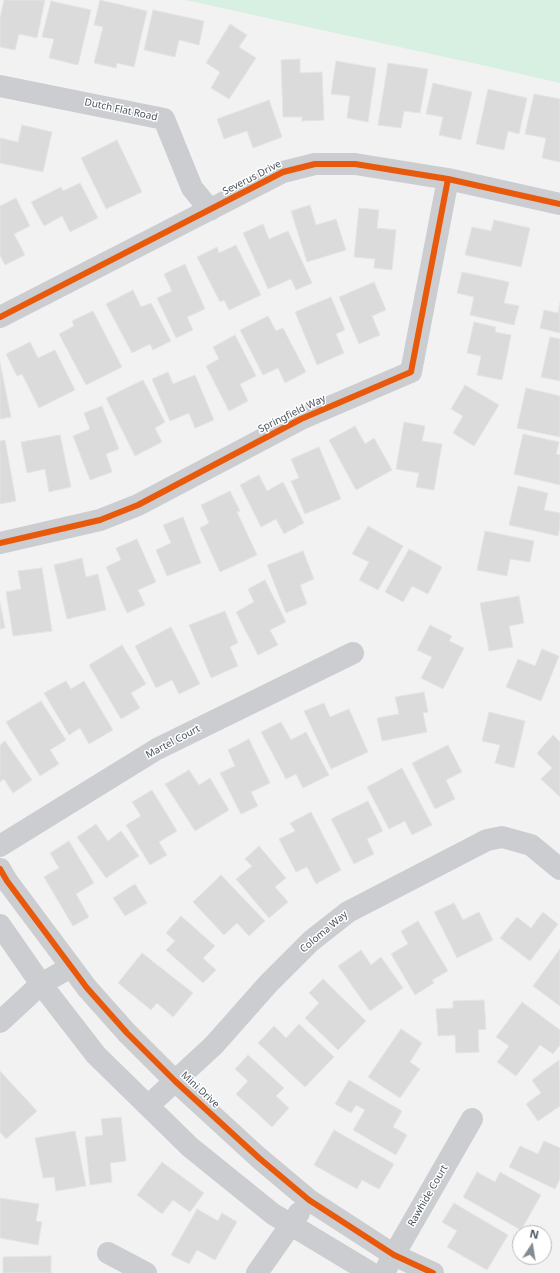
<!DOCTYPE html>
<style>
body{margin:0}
#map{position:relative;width:560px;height:1273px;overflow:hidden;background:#f2f2f2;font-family:"Noto Sans",sans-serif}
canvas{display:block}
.north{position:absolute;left:512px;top:1225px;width:40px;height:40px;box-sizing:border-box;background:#fff;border:1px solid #b6bbbf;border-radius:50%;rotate:12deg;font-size:11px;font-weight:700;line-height:16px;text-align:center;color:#49545e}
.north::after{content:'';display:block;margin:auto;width:14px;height:18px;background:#848b92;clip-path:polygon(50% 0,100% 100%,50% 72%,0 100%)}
</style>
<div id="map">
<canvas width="560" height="1273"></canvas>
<div class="north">N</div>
</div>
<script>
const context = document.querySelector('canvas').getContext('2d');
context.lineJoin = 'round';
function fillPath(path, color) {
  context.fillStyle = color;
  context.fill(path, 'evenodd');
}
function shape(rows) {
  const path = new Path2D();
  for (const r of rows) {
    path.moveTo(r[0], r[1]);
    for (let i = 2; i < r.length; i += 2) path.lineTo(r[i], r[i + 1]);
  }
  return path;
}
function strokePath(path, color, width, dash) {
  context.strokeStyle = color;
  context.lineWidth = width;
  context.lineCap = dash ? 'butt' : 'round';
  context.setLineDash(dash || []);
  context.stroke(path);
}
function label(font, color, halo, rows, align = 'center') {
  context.font = font + ' "Noto Sans",sans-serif';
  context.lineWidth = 3;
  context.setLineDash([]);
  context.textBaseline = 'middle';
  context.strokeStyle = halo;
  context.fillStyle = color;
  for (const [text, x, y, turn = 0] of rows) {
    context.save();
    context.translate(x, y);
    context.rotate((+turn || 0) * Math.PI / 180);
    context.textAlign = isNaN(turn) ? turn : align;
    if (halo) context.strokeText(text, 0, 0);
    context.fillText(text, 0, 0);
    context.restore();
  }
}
const green = shape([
 [185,0,560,0,560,83,486,66]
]);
const building = shape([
 [4,0,45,0,37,38,19,34,15,50,0,47,0,18,4,0],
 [100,0,147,11,134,67,117,63,116,68,94,63,103,27,94,25,100,0],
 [51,1,91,10,78,65,49,58,54,39,42,37,51,1],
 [153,10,204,21,199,45,179,40,175,57,144,50,153,10],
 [230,24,247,35,239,47,256,58,229,99,211,88,220,72,206,63,230,24],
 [300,59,300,73,322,72,324,120,302,121,302,117,283,117,281,60,300,59],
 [336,61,376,68,368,122,347,118,350,96,331,94,336,61],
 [388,63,428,69,420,113,404,111,401,128,378,125,388,63],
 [433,83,472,92,461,140,439,135,443,117,426,114,433,83],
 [488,89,527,98,519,134,508,131,504,150,476,144,488,89],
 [534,94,560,99,560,162,542,158,546,138,525,134,534,94],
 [269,100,282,137,253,148,247,131,224,139,217,119,269,100],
 [22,125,52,132,43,172,0,163,0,138,18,142,22,125],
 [117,140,142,192,106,209,81,158,117,140],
 [80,183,98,218,70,232,62,216,44,226,31,202,61,187,63,191,80,183],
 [16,198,30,226,14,234,25,255,5,265,0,255,0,206,16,198],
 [310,205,316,225,336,219,346,250,307,262,291,211,310,205],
 [359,208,379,210,377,228,396,230,392,270,374,268,375,259,354,257,359,208],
 [494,220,530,228,521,267,465,255,472,227,491,231,494,220],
 [263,224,269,239,288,231,312,283,296,290,291,279,268,289,243,233,263,224],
 [236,245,261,295,229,310,224,300,220,302,197,257,217,247,219,253,236,245],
 [185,264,205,309,187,317,193,330,176,338,157,298,172,291,164,274,185,264],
 [462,272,509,282,504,303,519,306,514,325,470,315,474,297,457,293,462,272],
 [374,282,386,310,372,316,380,335,359,344,339,297,374,282],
 [133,290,141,307,151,303,171,341,153,350,150,344,132,353,106,304,133,290],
 [331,297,345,330,336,334,344,353,317,365,295,312,331,297],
 [560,303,560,333,540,328,544,310,558,313,560,303],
 [93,311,122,367,86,385,59,334,74,326,72,321,93,311],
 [268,316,276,331,283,328,306,372,285,383,278,368,263,375,240,330,268,316],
 [474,322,496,327,495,332,511,335,502,380,477,375,481,356,467,353,474,322],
 [235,335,256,376,240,384,248,401,229,411,206,366,219,359,213,347,235,335],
 [550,337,560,339,560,381,541,377,550,337],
 [30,342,38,358,55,350,75,390,39,408,22,374,17,376,6,354,30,342],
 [0,363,11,417,0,419,0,363],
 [168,372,173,384,195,375,214,420,195,428,189,413,170,421,152,379,168,372],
 [143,380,165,422,155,428,162,442,135,456,106,398,143,380],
 [465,385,499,405,474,446,453,433,463,416,451,409,465,385],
 [526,388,560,396,560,437,517,428,526,388],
 [102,406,119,449,106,454,112,472,90,480,73,436,90,429,84,413,102,406],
 [404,422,425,426,422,441,442,444,434,490,416,487,419,473,396,469,404,422],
 [355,426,365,444,374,438,392,470,356,490,329,440,355,426],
 [523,434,559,442,556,454,560,455,560,485,514,474,523,434],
 [60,435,71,487,49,492,45,469,27,473,21,442,60,435],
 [5,440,16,501,0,504,0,441,5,440],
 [319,447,341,499,305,514,291,481,299,478,291,459,319,447],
 [259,475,267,491,283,482,304,523,284,534,276,519,261,527,240,485,259,475],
 [518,486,548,493,544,510,560,513,560,526,558,536,509,525,518,486],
 [230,491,240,511,237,512,257,555,220,572,200,528,209,523,201,505,230,491],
 [183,517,201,563,167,576,156,550,171,543,163,525,183,517],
 [368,526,403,546,378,590,359,580,369,562,352,554,368,526],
 [485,531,534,541,530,562,510,559,507,576,477,570,485,531],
 [137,539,156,582,138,590,145,605,127,613,106,567,121,560,116,548,137,539],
 [409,549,442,567,428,594,412,586,403,602,385,592,409,549],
 [303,551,314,579,300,585,307,604,286,613,267,565,303,551],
 [82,558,86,577,98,574,106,610,67,619,54,565,82,558],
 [42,568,52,631,13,636,6,592,21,589,18,571,42,568],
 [265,580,286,622,270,630,278,645,258,655,236,612,254,602,248,589,265,580],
 [519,596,524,623,509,626,513,647,489,651,480,603,519,596],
 [0,603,5,628,0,629,0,603],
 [225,611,238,643,230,647,238,666,211,678,189,625,225,611],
 [430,625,452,636,449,641,464,648,443,689,421,678,432,657,417,650,430,625],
 [171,627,200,684,179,694,172,680,156,688,135,646,171,627],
 [122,645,146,684,131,693,140,708,121,719,89,665,122,645],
 [542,649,559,656,541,701,506,687,518,659,535,666,542,649],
 [66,681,71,689,84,681,113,730,89,744,80,728,69,735,44,693,66,681],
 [424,692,428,712,423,713,427,732,382,741,377,718,399,714,395,697,424,692],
 [41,701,66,740,50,750,59,764,40,776,6,722,41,701],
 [324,703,330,717,349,709,368,752,331,769,304,711,324,703],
 [489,712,525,721,514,768,495,763,500,745,482,741,489,712],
 [281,722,291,740,306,732,329,775,303,788,296,774,286,779,261,732,281,722],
 [553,735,560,742,560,797,541,779,552,768,537,753,553,735],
 [249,739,270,783,251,792,258,806,241,814,220,773,235,766,228,750,249,739],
 [5,741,32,780,13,793,4,779,0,782,0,745,5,741],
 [448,745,462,772,446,780,455,799,435,809,412,763,448,745],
 [402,768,432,825,412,835,405,821,389,829,367,787,402,768],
 [189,770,199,785,210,778,229,810,195,831,165,784,189,770],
 [152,790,177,831,159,842,167,855,150,865,126,825,141,816,132,802,152,790],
 [368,801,383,831,367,839,374,854,354,864,331,819,368,801],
 [311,812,341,870,316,884,307,867,296,872,279,839,295,831,290,823,311,812],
 [96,824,108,841,121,831,139,856,106,878,77,837,96,824],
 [69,841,94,883,76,894,89,917,73,926,44,877,59,868,50,853,69,841],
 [259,846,286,878,275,887,288,902,269,918,236,879,252,866,245,859,259,846],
 [221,875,265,921,249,936,237,923,224,935,193,902,221,875],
 [135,884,147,903,125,916,113,898,135,884],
 [454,903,463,920,479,912,493,940,457,958,434,912,454,903],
 [543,912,558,924,530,961,500,938,517,917,531,928,543,912],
 [181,916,215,946,203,958,216,970,203,983,166,950,175,941,166,933,181,916],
 [418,921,448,971,432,980,434,983,415,995,391,954,408,944,401,931,418,921],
 [560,949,560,1006,533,986,560,949],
 [361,950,371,965,381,957,403,988,370,1011,338,966,361,950],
 [142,953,193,993,173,1017,157,1003,151,1010,118,983,142,953],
 [323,979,366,1021,338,1050,305,1018,319,1003,309,993,323,979],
 [484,1000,486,1029,478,1030,479,1052,456,1053,455,1035,438,1036,436,1009,453,1008,453,1001,484,1000],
 [522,1002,560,1030,560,1045,553,1054,540,1045,516,1076,497,1062,509,1046,496,1037,522,1002],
 [299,1024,334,1057,305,1087,258,1043,274,1026,286,1038,299,1024],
 [401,1029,422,1043,410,1062,420,1069,400,1098,368,1077,401,1029],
 [248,1055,284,1088,276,1096,289,1108,272,1127,236,1094,248,1081,235,1069,248,1055],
 [559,1060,560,1106,538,1121,526,1104,541,1093,532,1080,559,1060],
 [0,1071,37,1111,6,1139,0,1132,0,1071],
 [349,1080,402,1111,393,1127,407,1135,396,1155,353,1130,365,1110,356,1105,351,1113,335,1104,349,1080],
 [121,1117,126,1161,110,1163,112,1182,90,1185,85,1137,103,1135,101,1119,121,1117],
 [334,1130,394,1164,379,1189,362,1180,357,1189,314,1165,334,1130],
 [75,1131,86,1186,56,1191,54,1177,43,1178,35,1138,75,1131],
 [544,1141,560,1148,560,1179,555,1189,509,1167,520,1146,538,1154,544,1141],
 [162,1162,204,1193,190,1212,173,1200,162,1214,137,1195,162,1162],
 [477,1172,495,1182,500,1172,541,1195,521,1230,463,1197,477,1172],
 [0,1198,39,1204,36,1221,42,1222,38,1245,0,1238,0,1198],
 [454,1203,508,1235,487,1270,447,1247,457,1231,442,1222,454,1203],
 [197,1209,218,1221,222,1213,237,1222,215,1260,197,1250,189,1264,171,1255,197,1209],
 [51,1256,51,1273,3,1273,3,1257,51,1256]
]);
const minor = shape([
 [0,86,164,119,192,188,210,210],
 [0,317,283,172,315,164,355,164,448,179,560,204],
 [0,543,100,520,138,505,301,419,411,372,448,179],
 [0,846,157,749,353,653],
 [0,869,7,881,87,988,127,1033,175,1081,259,1158,309,1200,394,1255,433,1273],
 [0,925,41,984,96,1055,190,1147,273,1214,371,1273],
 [0,1022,41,984,71,967],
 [148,1106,214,1045,268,984,311,941,348,912,487,840,502,837,531,845,560,869],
 [108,1253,146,1273],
 [387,1267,472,1119],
 [257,1273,299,1213]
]);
const cycleway = shape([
 [0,317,283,172,315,164,355,164,448,179,560,204],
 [0,543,100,520,138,505,301,419,411,372,448,179],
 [0,869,7,881,87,988,127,1033,175,1081,259,1158,309,1200,394,1255,433,1273]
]);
const streetNames = [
 ["Dutch Flat Road",121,110,12],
 ["Severus Drive",252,178,-27],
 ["Springfield Way",292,414,-26],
 ["Martel Court",173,742,-28],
 ["Coloma Way",324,932,-40],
 ["Mini Drive",200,1090,43],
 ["Rawhide Court",428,1196,-60]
];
fillPath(green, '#d8f0e1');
fillPath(building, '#dbdbdc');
strokePath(building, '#e3e4e5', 1);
strokePath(minor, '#cbcdd0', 22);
strokePath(cycleway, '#e8590c', 6);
label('10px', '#49545e', '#fff', streetNames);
</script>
